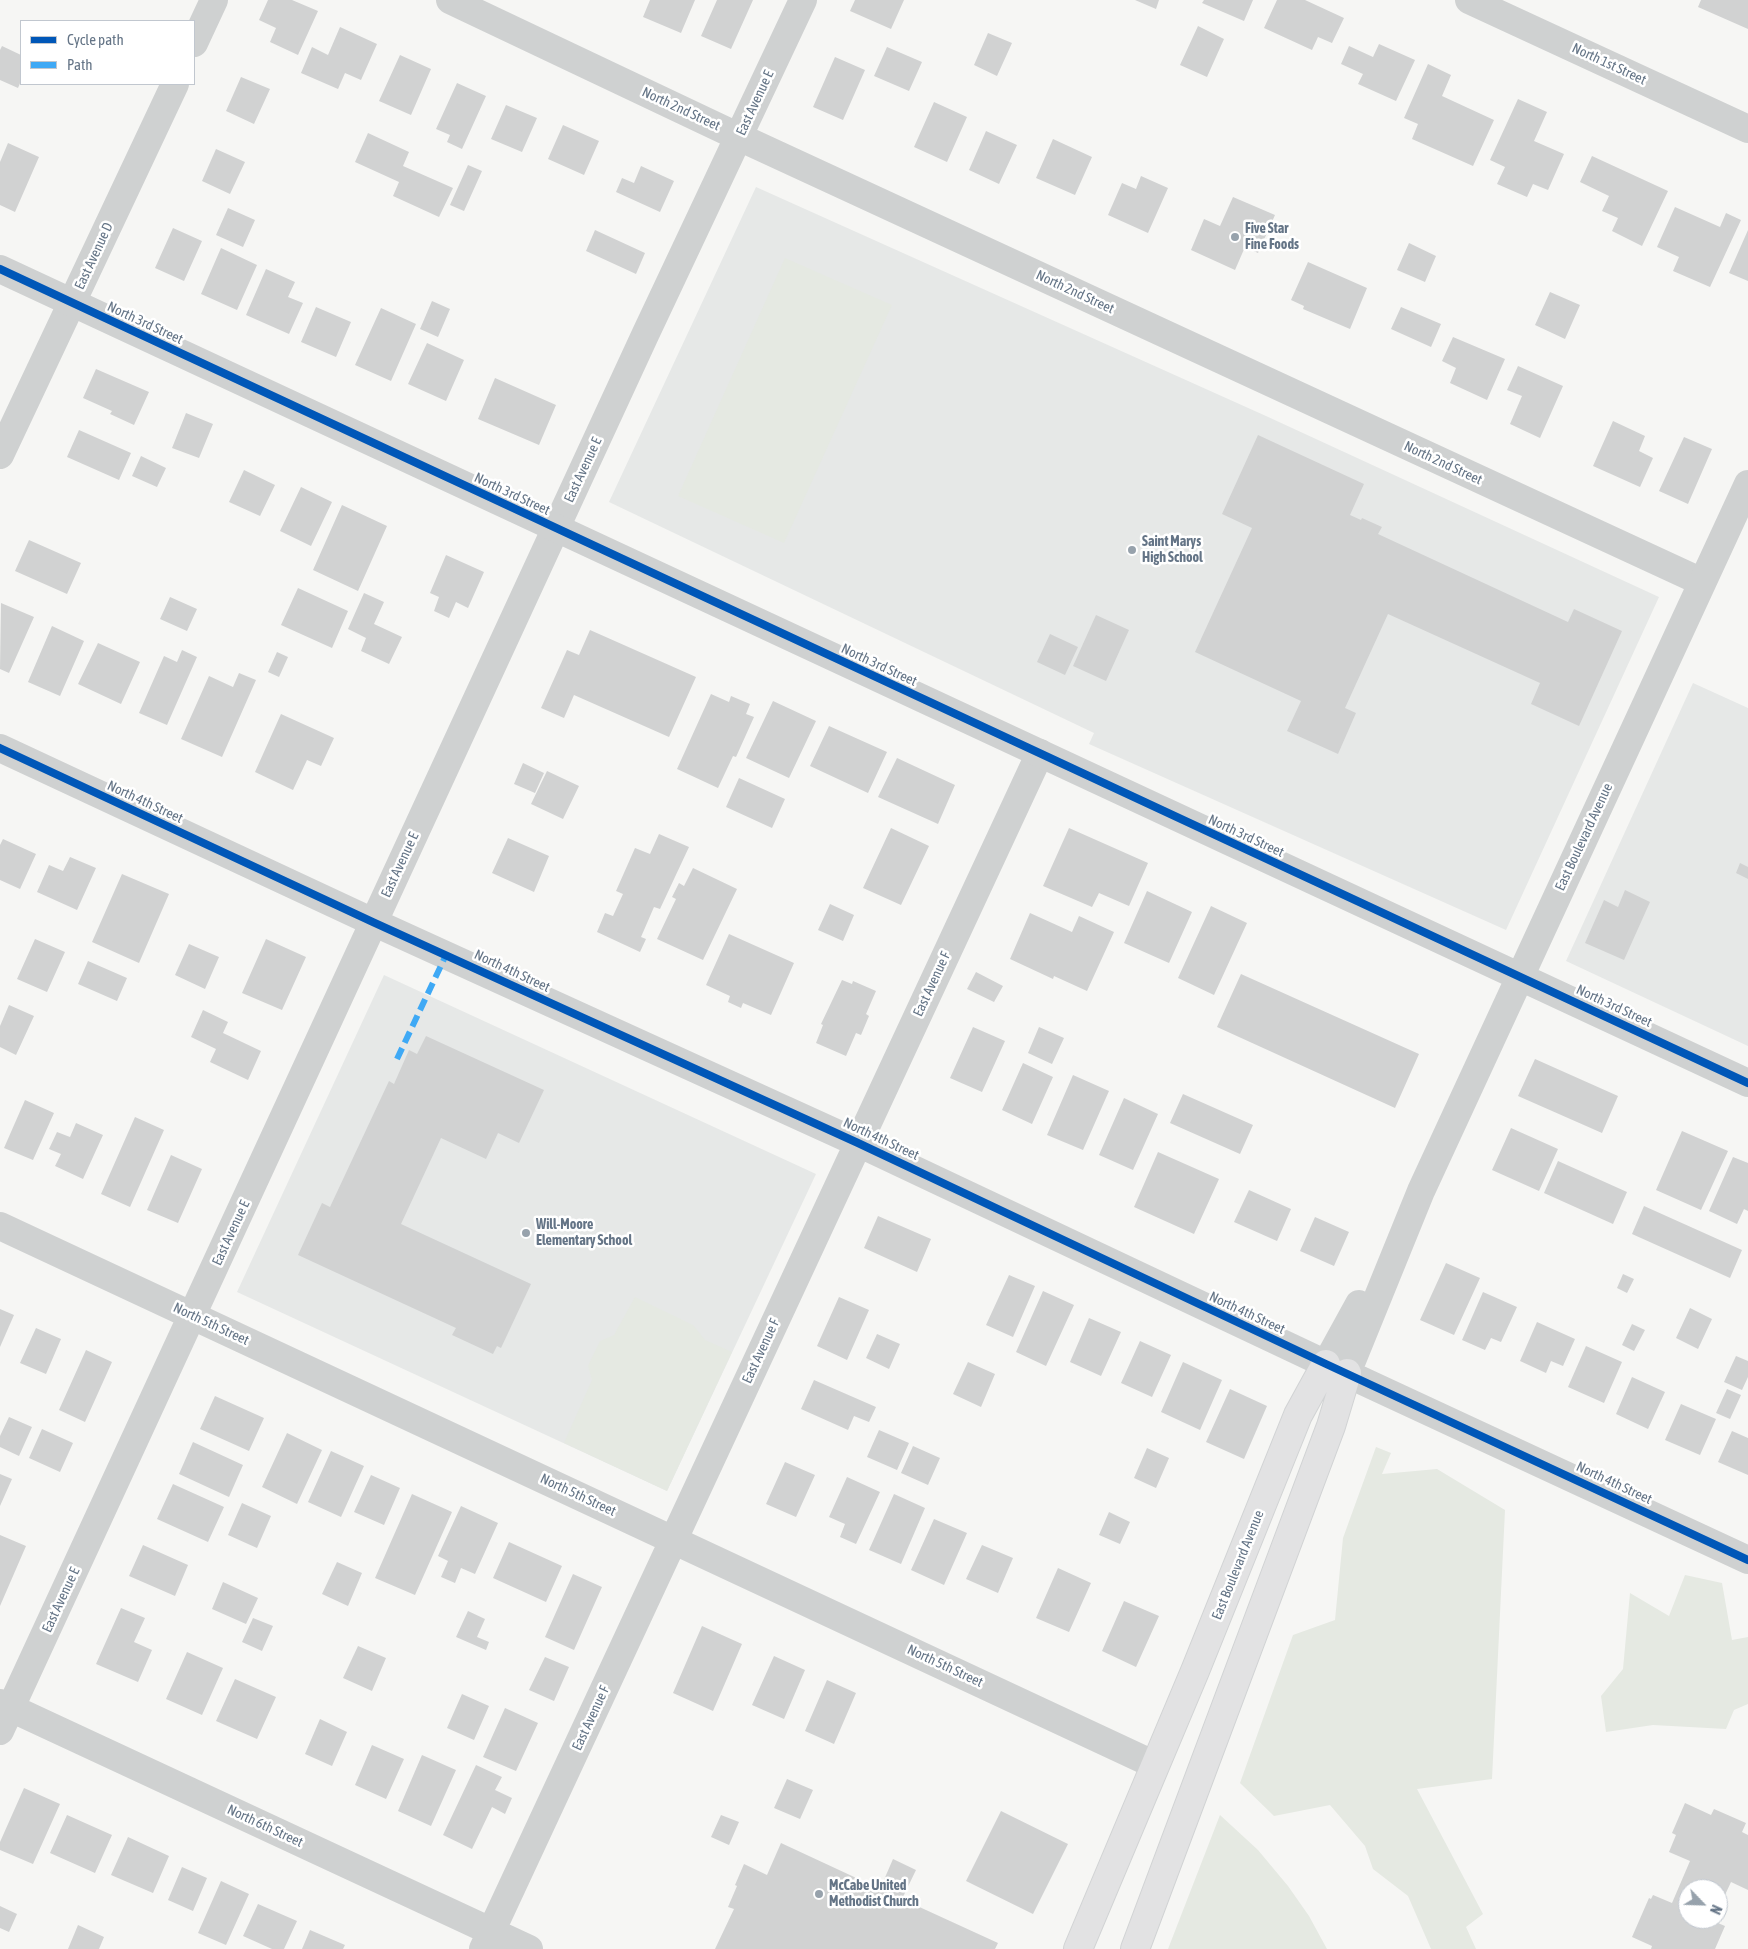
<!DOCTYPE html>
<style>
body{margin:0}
#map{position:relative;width:1748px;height:1949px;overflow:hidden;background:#f6f6f4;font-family:"Asap Condensed",sans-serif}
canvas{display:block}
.legend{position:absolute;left:20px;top:20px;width:175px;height:65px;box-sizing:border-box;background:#fff;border:1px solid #c1c7cf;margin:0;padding:6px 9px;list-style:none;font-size:15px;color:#647486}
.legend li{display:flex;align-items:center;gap:10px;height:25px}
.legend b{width:25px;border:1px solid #c1c7cf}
.north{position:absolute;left:1678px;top:1879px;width:50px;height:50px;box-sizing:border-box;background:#fff;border:1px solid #c1c7cf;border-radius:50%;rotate:114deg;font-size:14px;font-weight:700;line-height:20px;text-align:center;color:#647486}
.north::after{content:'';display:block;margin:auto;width:18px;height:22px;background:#97a2ac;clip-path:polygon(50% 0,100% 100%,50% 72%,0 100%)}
</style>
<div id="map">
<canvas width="1748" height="1949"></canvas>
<ul class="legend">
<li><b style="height:6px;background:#0057b8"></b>Cycle path</li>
<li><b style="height:6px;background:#3fa9f5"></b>Path</li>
</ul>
<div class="north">N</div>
</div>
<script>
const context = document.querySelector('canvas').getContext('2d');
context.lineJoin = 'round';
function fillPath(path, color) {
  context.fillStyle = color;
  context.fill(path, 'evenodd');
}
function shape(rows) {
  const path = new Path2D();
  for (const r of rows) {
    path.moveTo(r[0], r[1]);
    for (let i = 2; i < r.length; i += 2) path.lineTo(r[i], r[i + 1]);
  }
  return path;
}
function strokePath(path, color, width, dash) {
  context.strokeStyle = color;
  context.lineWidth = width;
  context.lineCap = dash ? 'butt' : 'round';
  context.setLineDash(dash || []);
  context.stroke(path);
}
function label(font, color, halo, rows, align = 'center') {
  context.font = font + ' "Asap Condensed",sans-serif';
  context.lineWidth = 5;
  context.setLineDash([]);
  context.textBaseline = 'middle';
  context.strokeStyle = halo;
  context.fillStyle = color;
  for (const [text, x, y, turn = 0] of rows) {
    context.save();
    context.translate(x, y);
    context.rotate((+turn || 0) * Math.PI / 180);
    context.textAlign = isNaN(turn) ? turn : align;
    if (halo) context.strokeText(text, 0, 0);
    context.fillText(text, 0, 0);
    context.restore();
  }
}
const built = shape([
 [756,187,1266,416,1659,597,1506,930,1089,744,1094,733,609,502],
 [1693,683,1748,708,1748,1046,1566,961],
 [384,975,816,1174,667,1491,237,1292]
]);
const green = shape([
 [785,258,892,305,784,543,678,496],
 [635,1297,693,1325,705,1340,732,1352,667,1491,564,1443,592,1380,588,1366,600,1341,614,1335],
 [1376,1447,1391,1453,1382,1474,1437,1469,1505,1510,1492,1779,1417,1789,1483,1914,1466,1927,1476,1949,1431,1949,1408,1896,1373,1869,1365,1846,1330,1805,1274,1816,1240,1783,1293,1635,1335,1620,1343,1538],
 [1685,1575,1722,1583,1732,1640,1748,1637,1748,1704,1734,1710,1726,1729,1653,1725,1606,1732,1601,1696,1623,1669,1630,1593,1669,1616],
 [1220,1815,1258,1850,1288,1886,1309,1916,1327,1949,1168,1949]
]);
const building = shape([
 [268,0,292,0,318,11,298,55,270,42,276,28,259,20],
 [650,0,695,0,681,33,643,17],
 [717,0,753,0,731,49,701,36],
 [855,0,904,0,891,29,850,11],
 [1135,0,1159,0,1156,9],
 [1204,0,1253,0,1244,21,1202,3],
 [1277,0,1305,0,1344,18,1332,43,1318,37,1312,50,1264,28],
 [1701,0,1748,0,1748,29,1698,7],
 [1198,26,1224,39,1207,77,1180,65],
 [340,27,377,44,361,80,345,73,338,89,301,73,312,47,328,55],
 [988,33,1012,43,997,76,974,65],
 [1379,44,1415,60,1396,101,1358,84,1363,74,1341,64,1349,46,1373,57],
 [2,46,21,55,21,81,18,88,0,80,0,50],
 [887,47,922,62,909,91,874,76],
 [400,55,431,69,411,115,379,101],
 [835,57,865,70,843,120,813,107],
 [1428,64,1451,75,1442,96,1494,120,1473,166,1412,139,1418,124,1404,118],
 [241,77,270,89,254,124,226,111],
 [457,83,486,96,462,149,447,142,450,135,436,129],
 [1518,99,1547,112,1534,141,1564,154,1548,190,1533,184,1527,197,1497,184,1505,167,1490,160],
 [934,102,967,117,947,162,914,147],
 [506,105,537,118,522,152,491,139],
 [563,125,599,141,584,175,548,159],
 [986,131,1017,145,999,184,969,170],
 [368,133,409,152,403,166,453,188,439,217,393,196,399,182,355,162],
 [1053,139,1092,157,1075,195,1036,178],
 [8,143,39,157,15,212,0,205,0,162],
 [216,149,245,162,230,194,202,181],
 [1592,156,1668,191,1642,246,1612,231,1618,218,1602,211,1609,196,1580,182],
 [468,165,482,171,464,211,450,205],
 [641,166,674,181,660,212,616,192,622,178,634,183],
 [1141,176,1168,188,1148,233,1108,215,1122,183,1136,189],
 [1233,197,1275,215,1258,253,1245,247,1235,270,1191,250,1204,219,1220,226],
 [1675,207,1720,227,1726,213,1741,220,1710,287,1673,271,1679,257,1657,247],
 [228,208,255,220,243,247,216,235],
 [173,228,202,241,184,281,155,268],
 [595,230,645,253,636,274,586,251],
 [1748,230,1748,281,1729,273],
 [1409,243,1436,256,1425,282,1397,270],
 [221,248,257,265,237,310,201,294],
 [1308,262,1367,288,1350,329,1303,309,1304,306,1291,300],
 [266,269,295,282,288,297,303,303,289,334,246,315],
 [1550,292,1580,305,1565,339,1535,325],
 [432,301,450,309,438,337,420,329],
 [316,307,351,322,336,357,301,342],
 [1401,307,1441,324,1431,347,1391,329],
 [381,308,416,324,391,381,355,365],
 [1453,337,1505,359,1487,400,1450,383,1456,368,1442,361],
 [427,343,464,360,446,401,408,384],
 [1518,366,1563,386,1540,438,1510,424,1522,396,1507,390],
 [96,369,149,392,134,425,110,414,112,411,83,398],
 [495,378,556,405,539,445,478,419],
 [186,413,213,424,199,458,172,448],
 [1613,421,1645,436,1639,451,1653,458,1640,487,1593,466],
 [79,430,131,453,119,480,67,457],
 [1258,435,1364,484,1350,515,1361,520,1362,518,1382,527,1378,534,1568,622,1574,609,1622,631,1579,726,1531,704,1540,683,1388,614,1345,708,1356,713,1338,754,1287,731,1301,701,1195,652,1252,528,1222,514],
 [1684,437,1712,449,1688,504,1659,491],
 [141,456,166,468,157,487,132,476],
 [244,470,275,485,260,516,229,502],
 [301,487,332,502,311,546,280,531],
 [342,505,387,526,358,591,313,570],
 [29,540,81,563,67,594,15,571],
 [446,555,484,572,468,608,456,602,449,618,434,611,439,597,430,593],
 [298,588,348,611,332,648,281,625],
 [364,593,384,602,374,624,402,637,389,664,361,651,366,638,348,629],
 [170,597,197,609,187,631,160,619],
 [1,603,34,617,9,673,0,669],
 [1096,615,1129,630,1106,681,1073,666],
 [52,626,84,641,60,696,28,682],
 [590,630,696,677,669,737,574,695,564,718,541,708,567,650,579,655],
 [1050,634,1078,647,1065,675,1037,662],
 [98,643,140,662,121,704,78,684],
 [182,650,197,657,167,725,139,713,164,656,177,662],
 [277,652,288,657,279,677,268,672],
 [239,673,256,680,222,757,181,739,209,676,233,687],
 [711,694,729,702,731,696,750,704,746,714,754,717,736,757,733,756,718,788,677,769],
 [773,701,816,721,789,778,746,758],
 [281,714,334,738,321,766,307,760,293,790,255,772],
 [829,726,887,752,868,793,810,766],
 [897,758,955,785,938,824,878,797],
 [523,763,544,773,535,793,514,784],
 [547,771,579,786,563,819,531,804],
 [739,778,785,799,772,828,726,807],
 [891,828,929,846,901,905,863,888],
 [1069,828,1148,863,1129,906,1099,893,1092,907,1043,886],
 [659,834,689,847,660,909,654,907,641,937,646,939,640,952,597,932,605,913,613,916,623,894,616,891,635,848,650,854],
 [508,838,549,856,534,892,492,873],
 [3,839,36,854,20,889,0,880,0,845],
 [70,857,96,868,77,910,37,892,49,865,63,871],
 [1740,863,1748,867,1748,879,1736,873],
 [693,868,737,889,703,960,657,939,676,899,672,897,679,883,684,886],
 [122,874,169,894,139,963,92,942],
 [1625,890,1650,902,1624,960,1585,943,1604,900,1618,907],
 [1147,891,1192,912,1169,963,1124,943],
 [830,904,854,915,843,941,818,930],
 [1211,906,1247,923,1214,995,1178,978],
 [1030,913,1072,932,1079,916,1114,932,1087,991,1054,976,1053,979,1010,959],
 [729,934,794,963,771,1015,743,1003,741,1008,728,1002,730,996,706,985],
 [35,939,65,952,47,992,17,979],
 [266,939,306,957,282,1010,242,993],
 [189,944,219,957,205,989,175,975],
 [88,961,127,978,117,1001,78,984],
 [976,972,1003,986,994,1002,967,989],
 [1241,974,1419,1054,1395,1108,1217,1027],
 [842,980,852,984,853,981,876,991,866,1014,869,1016,861,1035,856,1033,846,1056,816,1043,823,1025,821,1024],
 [9,1005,34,1016,16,1055,0,1047,0,1026],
 [203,1010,228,1022,223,1033,261,1051,248,1080,210,1062,216,1049,191,1037],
 [973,1027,1005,1041,982,1092,950,1078],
 [1039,1027,1064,1038,1052,1064,1028,1053],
 [426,1036,544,1090,519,1143,498,1133,486,1159,441,1138,401,1224,531,1284,501,1348,497,1346,493,1354,452,1335,456,1328,298,1255,322,1203,330,1207,389,1081,394,1084,409,1050,417,1054],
 [1535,1059,1618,1096,1602,1133,1518,1096],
 [1023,1063,1053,1077,1032,1124,1002,1110],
 [1073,1075,1109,1091,1083,1150,1047,1135],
 [1183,1094,1253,1125,1240,1154,1170,1123],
 [1124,1098,1158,1114,1133,1170,1099,1155],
 [25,1100,54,1113,33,1160,4,1148],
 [135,1117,164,1130,130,1207,101,1194],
 [76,1123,103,1135,83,1179,55,1166,61,1154,49,1149,57,1132,70,1137],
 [1511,1128,1558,1149,1539,1191,1492,1170],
 [1682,1131,1728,1151,1701,1210,1656,1190],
 [1158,1152,1219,1179,1194,1234,1134,1207],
 [171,1155,202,1169,178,1223,147,1210],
 [1733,1157,1748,1163,1748,1211,1744,1209,1737,1224,1709,1211],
 [1558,1161,1627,1192,1613,1224,1544,1193],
 [1249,1190,1291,1209,1277,1241,1234,1222],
 [1644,1206,1742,1250,1730,1278,1632,1234],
 [878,1216,931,1239,917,1272,864,1248],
 [1315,1217,1349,1232,1334,1266,1300,1251],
 [1446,1263,1480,1278,1454,1335,1420,1320],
 [1623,1274,1634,1279,1627,1293,1617,1288],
 [1009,1275,1035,1286,1013,1337,986,1325],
 [1043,1291,1074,1305,1046,1366,1016,1352],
 [1483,1292,1517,1307,1501,1342,1491,1338,1485,1350,1462,1340],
 [839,1297,869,1310,847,1360,817,1346],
 [1690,1308,1712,1319,1698,1349,1676,1338],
 [0,1309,14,1315,0,1347],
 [1089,1318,1121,1332,1101,1376,1070,1362],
 [1537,1322,1575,1339,1563,1366,1551,1361,1546,1373,1520,1361],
 [1632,1324,1645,1330,1634,1351,1622,1345],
 [36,1328,61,1339,46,1374,20,1363],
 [877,1334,900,1344,889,1369,866,1358],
 [1140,1341,1171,1355,1152,1397,1121,1383],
 [1586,1346,1622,1362,1604,1403,1568,1387],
 [86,1350,112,1362,85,1422,59,1410],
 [1736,1356,1748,1361,1748,1377,1742,1390,1724,1382],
 [968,1362,995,1374,981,1407,953,1394],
 [1183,1362,1222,1380,1200,1430,1161,1412],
 [1632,1377,1665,1392,1648,1429,1616,1414],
 [814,1380,876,1407,869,1422,854,1416,848,1430,801,1409],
 [1230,1389,1267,1406,1244,1459,1206,1442],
 [1727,1389,1741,1395,1730,1419,1716,1413],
 [215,1396,264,1418,249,1451,200,1429],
 [1681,1404,1716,1419,1700,1455,1665,1440],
 [9,1417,32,1427,19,1456,0,1447,0,1436],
 [42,1429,73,1443,60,1472,29,1458],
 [879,1430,909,1443,897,1470,867,1457],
 [1732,1431,1748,1438,1748,1475,1718,1462],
 [287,1433,322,1450,297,1504,262,1487],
 [193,1442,243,1465,229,1497,179,1474],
 [913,1446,940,1458,928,1485,901,1473],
 [1147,1448,1169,1458,1156,1488,1134,1478],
 [331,1451,364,1466,341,1517,308,1502],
 [785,1462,815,1475,796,1517,766,1504],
 [0,1474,12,1479,0,1506],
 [371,1475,400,1488,384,1525,354,1512],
 [847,1477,880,1492,856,1544,840,1537,845,1524,829,1517],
 [173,1484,224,1507,208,1542,157,1519],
 [412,1494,452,1512,415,1595,375,1578],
 [894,1494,925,1508,901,1564,869,1550],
 [242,1503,271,1516,257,1548,228,1535],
 [461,1506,498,1523,475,1574,461,1568,455,1583,441,1577,448,1561,438,1556],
 [1109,1512,1130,1522,1120,1544,1099,1535],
 [934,1519,967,1533,944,1585,911,1570],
 [0,1535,26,1546,0,1606],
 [509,1542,562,1566,546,1602,493,1578],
 [143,1545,188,1565,175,1596,129,1576],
 [982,1545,1013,1558,998,1593,966,1579],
 [337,1562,362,1573,348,1606,322,1594],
 [1058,1568,1091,1583,1069,1632,1036,1618],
 [573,1574,602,1587,574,1650,545,1637],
 [223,1582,258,1598,246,1624,212,1609],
 [1124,1601,1159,1616,1136,1667,1102,1651],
 [121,1608,145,1618,134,1642,152,1650,138,1682,96,1664],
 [468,1611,485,1619,477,1637,489,1642,486,1650,456,1637],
 [253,1618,273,1626,262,1651,242,1642],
 [702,1626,742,1644,713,1711,673,1693],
 [358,1646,386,1658,372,1691,343,1678],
 [187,1652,223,1668,202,1715,166,1699],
 [774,1656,805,1670,784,1719,752,1705],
 [545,1657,569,1667,554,1701,529,1690],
 [235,1679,276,1697,257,1739,216,1721],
 [827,1680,856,1693,834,1744,805,1731],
 [462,1694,489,1706,474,1740,447,1728],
 [505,1708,538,1723,516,1771,483,1757],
 [320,1719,347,1732,332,1766,305,1754],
 [372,1745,404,1759,386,1799,355,1785],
 [422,1755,456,1770,431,1826,398,1811],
 [476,1765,502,1777,495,1790,512,1798,505,1814,492,1807,472,1849,443,1835],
 [787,1779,813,1790,800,1819,774,1808],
 [24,1788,60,1804,33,1864,0,1850,0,1842],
 [1685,1803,1711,1815,1714,1809,1746,1823,1742,1832,1748,1835,1748,1890,1731,1882,1718,1910,1718,1889,1688,1889,1688,1919,1714,1919,1713,1921,1725,1926,1715,1949,1651,1949,1652,1946,1632,1937,1649,1898,1651,1899,1653,1895,1672,1903,1690,1861,1669,1852,1676,1835,1672,1833],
 [1001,1811,1068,1844,1033,1914,966,1881],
 [67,1815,112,1835,95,1873,50,1853],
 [721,1815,739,1822,729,1845,711,1837],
 [128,1837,169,1856,153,1893,111,1875],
 [781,1843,880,1889,893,1859,916,1870,902,1899,998,1943,995,1949,715,1949,734,1909,728,1907,737,1886,735,1885,744,1864,767,1875],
 [182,1867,207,1878,193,1911,168,1900],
 [221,1881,249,1894,226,1945,198,1933],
 [258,1904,297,1921,284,1949,272,1949,243,1936],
 [0,1906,17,1914,9,1932,0,1928],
 [78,1925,104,1937,99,1949,68,1949],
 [310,1930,345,1945,343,1949,302,1949]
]);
const minor = shape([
 [450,0,739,137,1702,582],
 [1469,0,1748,129],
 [194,43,214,0],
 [0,455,175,84],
 [0,748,373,922,858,1143,1326,1364],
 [0,1226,1155,1765],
 [0,1703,529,1949],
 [0,1731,646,333,803,0],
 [483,1949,1040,753]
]);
const tertiary = shape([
 [0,269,1748,1083],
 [1359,1304,1326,1364,1748,1560],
 [1347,1373,1421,1191,1748,484]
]);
const secondary = shape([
 [1078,1949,1195,1671,1298,1415,1326,1364],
 [1135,1949,1331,1426,1347,1373]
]);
const quiet = shape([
 [397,1059,446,955]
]);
const cycleway = shape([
 [0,269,1748,1083],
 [0,748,373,922,858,1143,1326,1364,1748,1560]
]);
const markers = [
 [1235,237,5,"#97a2ac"],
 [1132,550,5,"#97a2ac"],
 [526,1233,5,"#97a2ac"],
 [819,1894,5,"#97a2ac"]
];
const streetNames = [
 ["North 1st Street",1609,64,25],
 ["East Avenue E",755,103,-65],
 ["North 2nd Street",681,109,25],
 ["East Avenue D",94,256,-65],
 ["North 2nd Street",1075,292,25],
 ["North 3rd Street",145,323,25],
 ["North 2nd Street",1443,463,25],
 ["East Avenue E",583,470,-65],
 ["North 3rd Street",512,494,25],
 ["North 3rd Street",879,665,25],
 ["North 4th Street",145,802,25],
 ["North 3rd Street",1246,836,25],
 ["East Boulevard Avenue",1584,837,-65],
 ["East Avenue E",400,865,-65],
 ["North 4th Street",512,971,25],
 ["East Avenue F",932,984,-65],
 ["North 3rd Street",1614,1006,25],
 ["North 4th Street",881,1139,25],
 ["East Avenue E",231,1233,-65],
 ["North 4th Street",1247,1313,25],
 ["North 5th Street",211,1324,25],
 ["East Avenue F",761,1351,-65],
 ["North 4th Street",1614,1483,25],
 ["North 5th Street",578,1495,25],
 ["East Boulevard Avenue",1238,1565,-68],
 ["East Avenue E",61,1600,-65],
 ["North 5th Street",945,1666,25],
 ["East Avenue F",591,1718,-65],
 ["North 6th Street",265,1826,25]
];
const poiNames = [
 ["Five Star",1245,229],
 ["Fine Foods",1245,245],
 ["Saint Marys",1142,542],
 ["High School",1142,558],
 ["Will-Moore",536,1225],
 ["Elementary School",536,1241],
 ["McCabe United",829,1886],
 ["Methodist Church",829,1902]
];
fillPath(built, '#e6e8e7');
fillPath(green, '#e5e9e2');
fillPath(building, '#d1d2d2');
strokePath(secondary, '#d1d3d4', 30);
strokePath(minor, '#cfd1d1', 28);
strokePath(tertiary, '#cfd1d1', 28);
strokePath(secondary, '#e2e2e3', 28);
strokePath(quiet, '#3fa9f5', 6, [12, 6]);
strokePath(cycleway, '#0057b8', 8);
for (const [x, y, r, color] of markers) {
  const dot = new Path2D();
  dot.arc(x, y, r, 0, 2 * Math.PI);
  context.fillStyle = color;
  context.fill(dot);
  strokePath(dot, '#fff', 2);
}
label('14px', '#647486', '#fff', streetNames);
label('bold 14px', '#647486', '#fff', poiNames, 'left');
</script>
